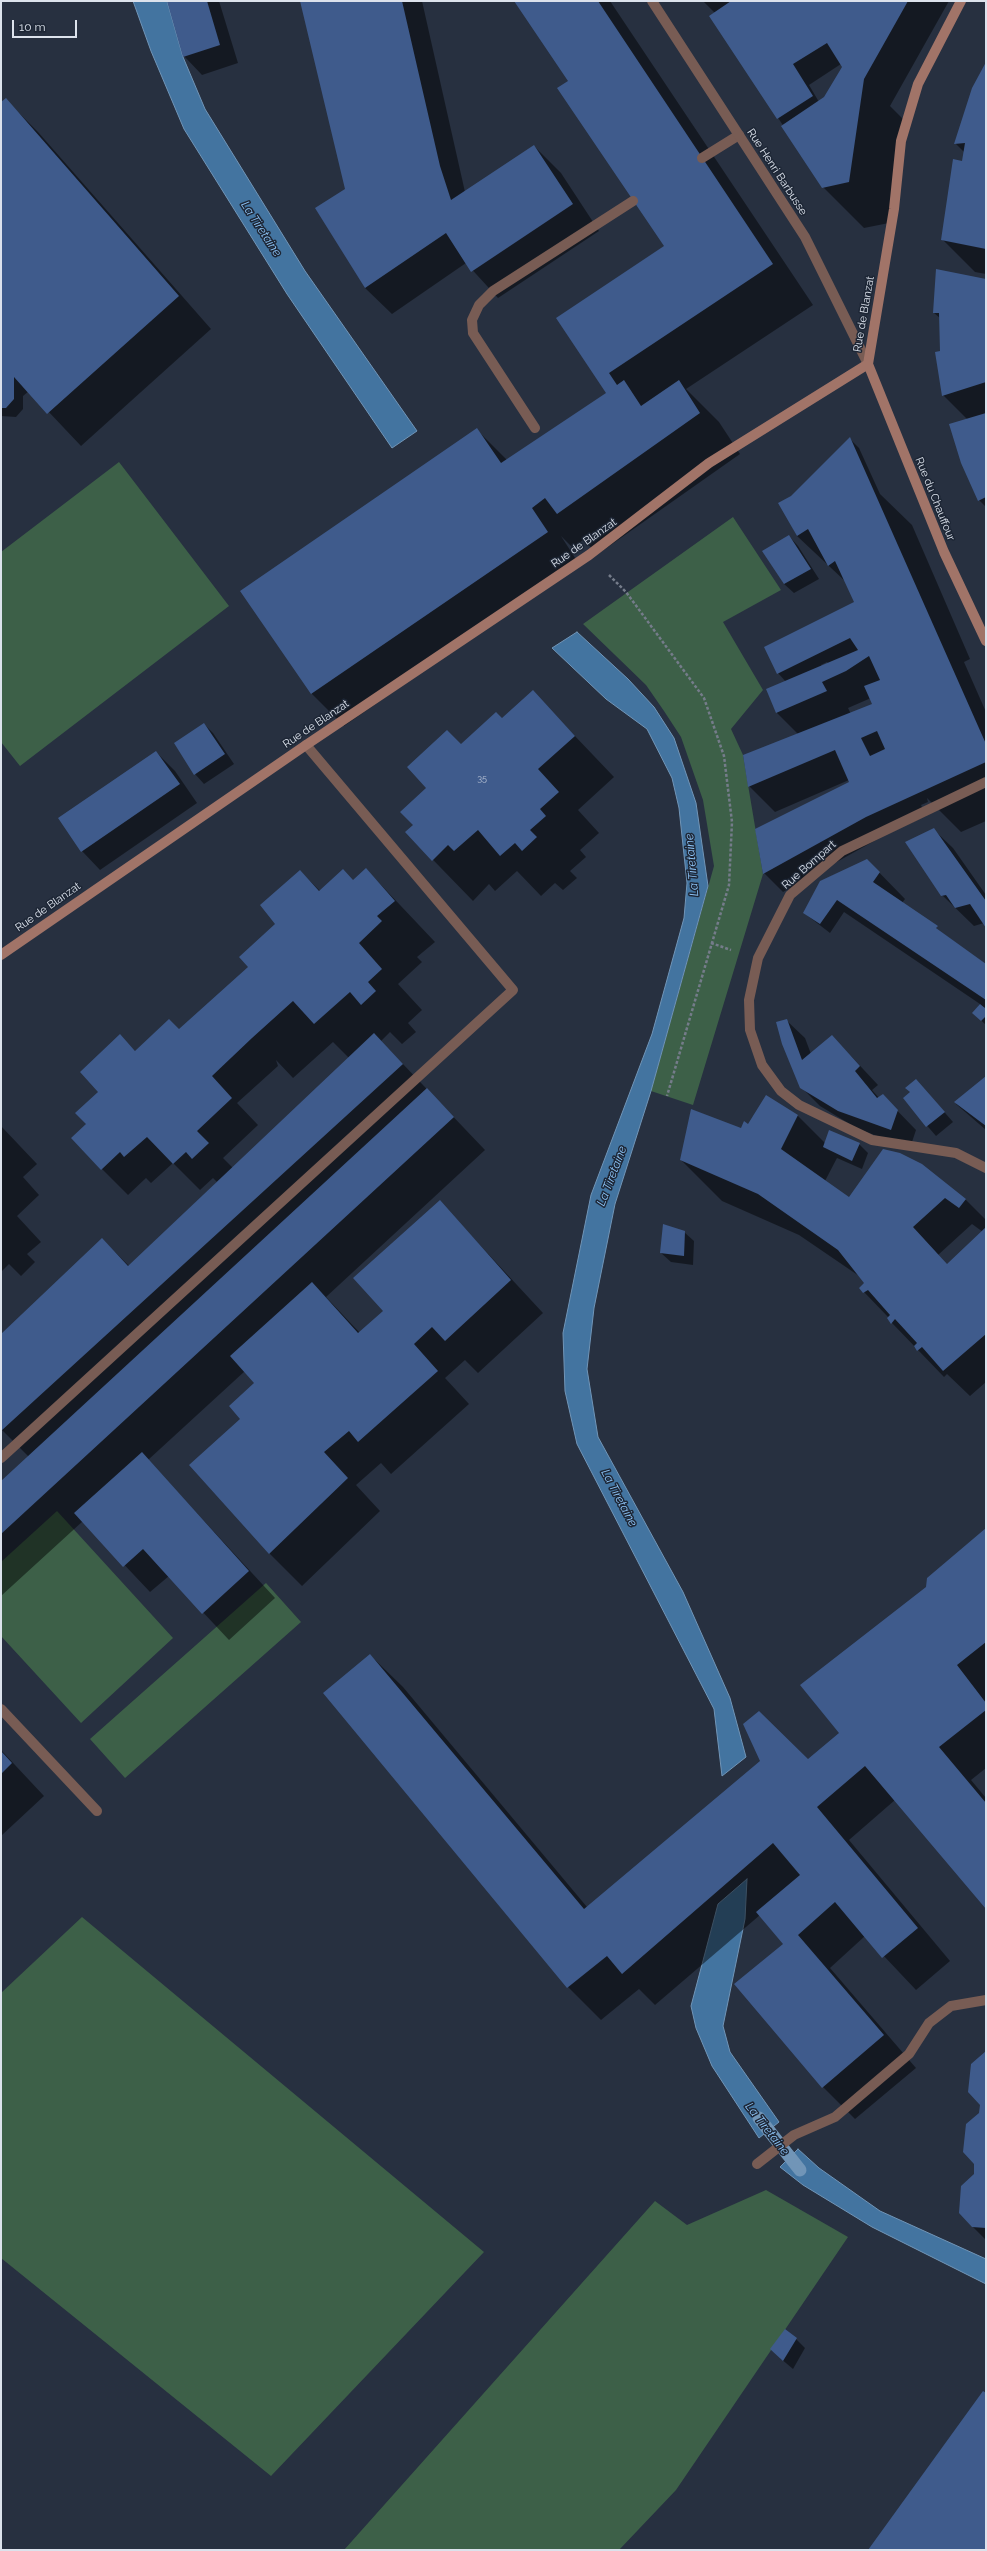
<!DOCTYPE html>
<style>
body{margin:0}
#map{position:relative;width:987px;height:2551px;overflow:hidden;background:#273040;font-family:Raleway,sans-serif}
canvas{display:block}
.frame{position:absolute;inset:0;border:2px solid #dce2ec;pointer-events:none}
.scale{position:absolute;left:12px;top:20px;width:65px;height:18px;box-sizing:border-box;border:2px solid #dce2ec;border-top:0;padding-left:5px;font-size:12px;line-height:14px;white-space:nowrap;color:#dce2ec;-webkit-text-stroke:3px #1d2635;paint-order:stroke}
</style>
<div id="map">
<canvas width="987" height="2551"></canvas>
<div class="frame"></div>
<div class="scale">10 m</div>
</div>
<script>
const context = document.querySelector('canvas').getContext('2d');
context.lineJoin = 'round';
function fillPath(path, color) {
  context.fillStyle = color;
  context.fill(path, 'evenodd');
}
function shape(rows) {
  const path = new Path2D();
  for (const r of rows) {
    path.moveTo(r[0], r[1]);
    for (let i = 2; i < r.length; i += 2) path.lineTo(r[i], r[i + 1]);
  }
  return path;
}
function strokePath(path, color, width, dash) {
  context.strokeStyle = color;
  context.lineWidth = width;
  context.lineCap = dash ? 'butt' : 'round';
  context.setLineDash(dash || []);
  context.stroke(path);
}
function label(font, color, halo, rows, align = 'center') {
  context.font = font + ' Raleway,sans-serif';
  context.lineWidth = 3;
  context.setLineDash([]);
  context.textBaseline = 'middle';
  context.strokeStyle = halo;
  context.fillStyle = color;
  for (const [text, x, y, turn = 0] of rows) {
    context.save();
    context.translate(x, y);
    context.rotate((+turn || 0) * Math.PI / 180);
    context.textAlign = isNaN(turn) ? turn : align;
    if (halo) context.strokeText(text, 0, 0);
    context.fillText(text, 0, 0);
    context.restore();
  }
}
const green = shape([
 [119,462,229,606,20,766,1,742,1,552],
 [733,517,781,590,723,622,763,690,731,729,743,755,763,874,693,1105,651,1091,714,866,703,800,681,737,664,711,646,685,583,624],
 [57,1511,173,1638,81,1723,1,1636,1,1562],
 [266,1583,301,1622,125,1778,90,1739],
 [82,1917,484,2252,271,2476,1,2258,1,1993],
 [766,2190,848,2237,676,2490,619,2550,344,2550,655,2201,687,2225]
]);
const water = shape([
 [133,1,167,1,183,57,205,109,305,271,417,431,392,448,287,294,184,129,151,51,133,1],
 [577,632,628,679,654,707,674,738,696,803,708,886,651,1091,615,1204,594,1308,587,1369,598,1437,683,1592,730,1698,746,1757,722,1776,714,1709,577,1444,565,1391,563,1333,591,1195,652,1034,684,918,687,883,679,808,672,778,647,729,606,699,552,648,577,632],
 [747,1879,745,1919,723,2026,730,2052,779,2122,759,2138,712,2066,696,2028,691,2006,718,1904,747,1879],
 [798,2149,819,2168,880,2211,986,2259,986,2284,872,2227,803,2185,780,2167,798,2149]
]);
const shadow = shape([
 [168,1,219,1,238,63,202,75,184,56],
 [302,1,422,1,465,192,534,146,561,173,599,231,498,298,466,263,392,314,365,288,346,190],
 [516,1,610,1,813,305,686,389,719,422,740,454,598,554,583,540,573,548,561,536,579,564,344,726,311,693,477,430,507,460,608,394,558,318,665,246,569,81],
 [703,1,949,1,890,106,904,120,889,223,864,228,823,187,758,87,715,13],
 [841,64,844,67,825,98,819,102,809,85],
 [986,65,986,274,975,272,942,239,963,162,964,152,956,144],
 [6,100,38,132,211,329,81,446,29,391,23,396,23,409,16,417,1,416,1,104],
 [986,280,986,507,979,500,968,420,943,395,940,318,934,313],
 [850,439,859,448,880,494,912,525,970,659,964,662,986,712,986,821,961,832,927,798,928,802,921,805,926,816,885,835,783,892,764,873,850,782,849,780,775,812,749,786,798,734,777,713,767,690,786,682,778,673,856,603,846,582,797,536,780,503,792,497],
 [827,662,829,664,822,667,821,665],
 [871,698,874,705,851,714,848,708],
 [789,536,798,546,819,579,794,593,784,584],
 [533,692,614,777,578,810,599,833,580,850,586,857,570,871,577,878,563,890,555,883,541,896,517,871,495,891,489,884,473,901,407,833,414,826,428,788,461,745,502,719],
 [204,724,213,733,234,764,204,784,195,774],
 [156,752,175,771,197,803,100,870,82,851],
 [934,830,953,848,986,895,986,926,984,923,974,926,942,895],
 [867,860,905,899,902,903,986,965,986,1008,981,1006,986,1011,986,1025,973,1013,980,1004,844,912,830,933,804,913,821,881],
 [366,869,435,942,417,957,422,962,398,984,422,1010,408,1023,416,1032,402,1044,390,1032,381,1041,485,1150,326,1297,360,1333,384,1311,440,1202,543,1313,478,1373,465,1360,445,1378,469,1404,391,1474,381,1463,356,1485,380,1511,302,1586,269,1553,241,1419,256,1383,245,1371,148,1460,275,1598,229,1640,169,1576,150,1592,83,1521,1,1596,1,1483,29,1457,1,1429,1,1335,102,1239,129,1266,217,1182,213,1178,200,1190,173,1163,151,1183,146,1178,128,1195,102,1169,87,1124,120,1035,136,1052,179,1030,249,967,277,924,300,871,320,891,354,881],
 [333,1042,349,1058,233,1168,223,1158,258,1125,237,1103,278,1066,276,1060,293,1078],
 [786,1020,805,1038,811,1054,832,1036,850,1055,878,1085,872,1090,879,1098,883,1096,916,1130,910,1148,858,1129,820,1106,801,1087],
 [986,1079,986,1130,956,1104],
 [925,1090,953,1122,936,1136,904,1099,911,1092],
 [797,1115,825,1143,859,1144,868,1153,862,1169,837,1158,825,1181,849,1198,921,1165,966,1200,986,1220,986,1382,970,1396,947,1374,944,1377,892,1323,889,1318,864,1292,866,1283,862,1278,799,1235,722,1201,681,1160,749,1125],
 [972,1224,983,1232,947,1265,938,1255],
 [1,1126,37,1164,23,1177,39,1195,17,1216,41,1242,27,1254,35,1262,21,1276,9,1264,1,1272],
 [684,1232,694,1241,693,1265,671,1262,661,1253],
 [986,1529,986,1768,971,1780,986,1798,986,1907,895,1800,849,1840,950,1961,916,1990,865,1936,830,1968,916,2068,855,2119,823,2087,784,1944,760,1915,655,2005,639,1989,601,2020,568,1987,325,1694,370,1655,403,1687,587,1907,808,1761,841,1733,927,1587],
 [1,1750,44,1796,1,1836],
 [986,2053,986,2240,972,2226],
 [796,2339,805,2348,793,2369,780,2358]
]);
const stream = shape([
 [759,2118,800,2170]
]);
const building = shape([
 [167,1,207,1,220,45,183,57],
 [300,1,402,1,440,166,451,200,534,145,573,204,471,272,446,233,365,288,315,208,345,189],
 [514,1,598,1,773,264,609,373,617,385,624,380,641,406,679,380,700,413,557,514,545,498,532,508,548,532,311,694,240,591,477,428,501,463,606,393,556,318,664,246,557,88,568,81],
 [731,1,908,1,864,79,849,182,822,188,781,126,824,97,842,67,827,43,793,64,813,96,777,119,709,16],
 [986,62,986,249,941,240,953,159,962,161,965,143,954,144,972,88],
 [6,98,179,296,47,414,14,377,14,399,6,408,1,408,1,102],
 [936,269,986,279,986,382,942,396,935,352,940,351,939,313,933,313],
 [986,413,986,497,978,501,961,463,949,424],
 [850,437,986,744,986,762,866,817,763,874,755,829,849,782,835,750,748,787,743,755,872,704,864,686,880,680,869,656,846,671,822,682,827,691,776,713,766,689,858,650,850,638,777,674,764,647,854,602,835,561,828,566,808,529,797,536,778,503,791,496],
 [877,731,885,749,870,756,861,738],
 [789,535,811,569,784,584,762,551],
 [533,690,575,736,538,769,559,792,540,809,546,816,530,830,537,837,522,851,515,843,500,856,478,830,454,851,448,845,432,861,405,832,413,825,400,812,426,788,407,767,447,730,461,744,496,712,502,718],
 [204,723,225,754,194,775,174,743],
 [156,751,180,784,81,852,58,818],
 [934,828,986,901,986,928,970,904,955,908,946,895,941,896,905,842],
 [867,859,880,872,873,882,938,926,936,928,986,964,986,1000,837,900,820,924,803,913,820,881],
 [366,868,395,901,377,916,382,921,359,943,382,969,368,982,376,991,361,1005,350,992,314,1024,293,1001,252,1038,212,1076,232,1098,197,1131,209,1143,192,1159,186,1152,173,1164,147,1137,124,1157,120,1152,101,1170,71,1138,86,1124,75,1113,98,1092,80,1072,120,1034,135,1051,169,1019,179,1029,248,967,239,957,275,924,260,905,300,870,319,891,343,869,353,880],
 [980,1004,986,1009,986,1016,981,1021,972,1013],
 [787,1019,802,1060,832,1035,860,1066,855,1071,877,1098,883,1094,898,1110,891,1130,838,1111,800,1088,782,1044,776,1022],
 [374,1033,403,1064,1,1431,1,1334,102,1238,128,1266],
 [986,1076,986,1126,954,1102],
 [916,1079,945,1112,926,1127,903,1098,910,1092,905,1088],
 [427,1088,454,1117,1,1534,1,1481],
 [766,1095,798,1115,781,1149,849,1197,883,1149,900,1153,922,1164,966,1199,959,1208,945,1198,913,1227,947,1264,986,1227,986,1334,943,1371,922,1347,917,1351,914,1346,917,1343,895,1319,891,1324,887,1318,890,1315,868,1290,863,1293,859,1288,864,1283,838,1250,758,1194,680,1160,691,1109,741,1128,744,1121,748,1124],
 [829,1130,860,1143,852,1161,823,1147],
 [440,1200,511,1280,445,1341,432,1327,414,1344,438,1371,358,1442,349,1431,324,1452,348,1478,269,1554,189,1465,240,1419,229,1406,254,1383,230,1356,312,1282,358,1333,383,1311,353,1278],
 [663,1224,685,1231,684,1256,660,1253],
 [142,1452,249,1571,202,1614,143,1549,123,1567,74,1513],
 [986,1528,986,1642,957,1665,986,1703,986,1710,939,1747,986,1803,986,1909,865,1766,817,1807,918,1928,882,1958,835,1902,798,1935,884,2035,822,2088,734,1984,783,1944,756,1912,800,1875,773,1843,622,1974,607,1956,567,1988,323,1693,370,1654,584,1909,760,1761,743,1724,759,1711,808,1759,839,1733,800,1685,926,1587,927,1578],
 [1,1751,12,1763,1,1774],
 [986,2051,986,2228,972,2227,959,2213,961,2186,974,2174,974,2164,963,2152,966,2124,979,2113,980,2105,968,2092,971,2064],
 [785,2329,797,2338,783,2361,770,2349],
 [983,2391,986,2393,986,2550,868,2550]
]);
const path = shape([
 [609,575,626,592,704,698,724,756,732,822,729,885,667,1096],
 [711,943,731,950]
]);
const lane = shape([
 [702,158,739,135],
 [535,428,473,333,472,320,479,305,493,291,633,201],
 [1,1458,513,990,306,745],
 [1,1709,97,1811],
 [757,2164,794,2135,835,2117,909,2054,929,2023,951,2006,986,2000]
]);
const street = shape([
 [652,1,805,237,868,364],
 [986,782,842,851,790,895,758,958,749,1000,750,1030,762,1065,781,1091,799,1105,872,1140,956,1153,986,1168]
]);
const secondary = shape([
 [868,364,944,552,986,641],
 [1,955,306,745,589,555,709,463,868,364,894,209,901,141,918,84,961,1]
]);
const numberNames = [
 ["35",482,778]
];
const streetNames = [
 ["Rue Henri Barbusse",777,172,57],
 ["Rue de Blanzat",864,314,-80],
 ["Rue du Chauffour",935,499,68],
 ["Rue de Blanzat",584,543,-35],
 ["Rue de Blanzat",316,724,-34],
 ["Rue Bompart",809,865,-41],
 ["Rue de Blanzat",48,907,-35]
];
const waterNames = [
 ["La Tiretaine",261,229,57],
 ["La Tiretaine",692,865,-95],
 ["La Tiretaine",612,1176,-69],
 ["La Tiretaine",619,1498,62],
 ["La Tiretaine",767,2129,52]
];
fillPath(green, '#3d6048');
fillPath(water, '#4374a0');
strokePath(water, '#7195b7', 1);
fillPath(shadow, '#0007');
strokePath(stream, '#7195b7', 13);
fillPath(building, '#3f5b8c');
strokePath(path, '#757c8a', 2.5, [3, 2]);
strokePath(lane, '#785c54', 10);
strokePath(street, '#785c54', 10);
strokePath(secondary, '#a17468', 10);
label('9px', '#b5c0d4', null, numberNames);
label('11px', '#dce2ec', '#1d2635', streetNames);
label('italic 12px', '#8fc7fb', '#1d2635', waterNames);
</script>
